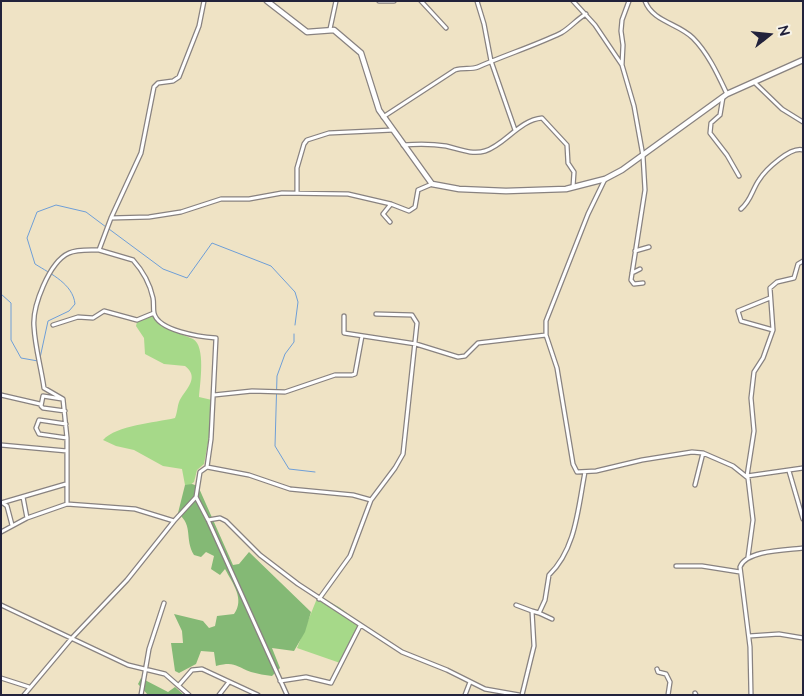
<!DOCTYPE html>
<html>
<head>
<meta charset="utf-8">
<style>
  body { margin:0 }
  #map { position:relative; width:804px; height:696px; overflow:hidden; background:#efe3c5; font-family:"Architects Daughter",sans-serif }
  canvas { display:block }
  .frame { position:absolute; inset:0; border:2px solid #22223b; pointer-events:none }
  .north { position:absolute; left:744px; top:10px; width:50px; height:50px; -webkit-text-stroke:4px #f7f3e8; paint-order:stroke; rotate:74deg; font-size:14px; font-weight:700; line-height:20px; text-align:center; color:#22223b }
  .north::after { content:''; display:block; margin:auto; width:18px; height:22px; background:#22223b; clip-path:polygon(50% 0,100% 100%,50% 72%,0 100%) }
</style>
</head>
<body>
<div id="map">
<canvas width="804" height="696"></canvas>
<div class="frame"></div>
<div class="north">N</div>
</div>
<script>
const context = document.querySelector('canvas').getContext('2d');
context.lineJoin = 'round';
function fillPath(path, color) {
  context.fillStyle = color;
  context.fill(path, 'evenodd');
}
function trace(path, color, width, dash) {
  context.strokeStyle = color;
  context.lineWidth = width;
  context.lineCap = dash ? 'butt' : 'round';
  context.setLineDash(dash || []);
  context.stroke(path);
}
const green = new Path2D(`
  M 153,315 C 158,322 165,326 172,330 C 179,334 187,336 193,339 C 206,346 200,384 199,397 L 212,400 L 209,438 L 204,464 L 197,470 L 194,482 L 189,486 L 185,485 L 182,469 L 163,466 L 134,450 L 116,446 L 103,440 C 117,425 154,423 175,418 C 178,411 177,404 181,398 C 188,387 199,377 185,366 L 164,364 L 145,354 L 144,338 L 136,326 L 137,322 Z
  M 318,596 L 339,607 L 360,623 L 343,664 L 297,648 Z`);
const forest = new Path2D(`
  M 192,484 L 198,486 L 233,565 L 239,564 L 249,552 L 311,612 L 305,632 L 294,651 L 272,648 L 280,668 L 272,676 C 265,675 258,674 251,672 C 235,666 235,661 216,666 L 214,652 L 201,651 L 196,664 L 179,673 L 175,671 L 171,643 L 183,643 L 182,631 L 174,614 L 203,621 L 209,628 L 215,626 L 217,616 L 234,614 C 245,599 233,584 225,569 L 220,575 L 211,569 L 214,556 L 206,552 L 201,557 L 194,555 C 184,538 194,527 178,513 L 185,485 Z
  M 141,678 L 168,692 L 175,687 L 184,695 L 148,695 L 138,684 Z`);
const stream = new Path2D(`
  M 109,229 L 163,269 L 187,278 L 212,243 L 271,266 L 295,292 L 298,302 L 295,325
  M 1,294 L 11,303 L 11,340 L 21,358 L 38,361
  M 294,334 L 294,342 L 285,354 L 277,376 L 275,446 L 289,469 L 315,472
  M 40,358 L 48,321 L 69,311 L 75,304 C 73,284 51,274 35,264 L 27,238 L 37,212 L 56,205 L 86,212 L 106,227`);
const street = new Path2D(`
  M 379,1 L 394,1
  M 421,1 L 446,28
  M 477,1 L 484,24 L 491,61 L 515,130
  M 573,1 L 595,25 L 622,65
  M 629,1 L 622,20 L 621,31 L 623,45 L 622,65 L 634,106 L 643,156 L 645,190 L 631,280 L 634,284 L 643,283
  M 645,1 C 653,22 678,23 693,38 C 708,53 718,75 727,94
  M 330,29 L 336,1
  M 754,82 L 782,109 L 803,122
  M 723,97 L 720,115 L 711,123 L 710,133 L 727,155 L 739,176
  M 383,117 L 455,70 C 463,67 471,70 478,67 C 505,55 534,46 561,33 C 570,28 577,19 586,14
  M 403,145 C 417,144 433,144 446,146 C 459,149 472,155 485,151 C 505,145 519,120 542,118 L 567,145 L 568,163 L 574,172 L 573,187
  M 605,179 L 588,214 L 546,321 L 546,335 L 557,368 L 573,464 L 577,472 L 596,471 L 642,460 L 692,452 L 703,453 L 733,466 L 748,478 L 753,520 L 748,557
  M 297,193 L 297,168 L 304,144 L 307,140 L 329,133 L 393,130
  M 741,209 C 751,201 752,190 759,180 C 766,169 791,146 803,150
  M 111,218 L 149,217 L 181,212 L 221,199 L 249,199 L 282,193 L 348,194 L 391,204 L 409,211 L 415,207 L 418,190 L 432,184
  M 390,222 L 383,214 L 391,204
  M 99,250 L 133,260 C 142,270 150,284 153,298 C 154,303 153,308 154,313 C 158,331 201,337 216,338 L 211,439 L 207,467
  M 635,251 L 649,247
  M 632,273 L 640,269
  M 770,298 L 738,311 L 741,321 L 773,330 L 770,288 L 777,282 L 794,278 L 798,264 L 803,261
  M 344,316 L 344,333 L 416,344 L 458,357 L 465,356 L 478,343 L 546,335
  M 53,325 L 78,317 L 93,318 L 104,311 L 137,320 L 154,313
  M 773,330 L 763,358 L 754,372 L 751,398 L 754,431 L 747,476 L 803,468
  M 1,395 L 40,404
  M 214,395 L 252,391 L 285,392 L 335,375 L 352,375 L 355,374 L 362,336
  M 62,399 L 43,396 L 41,406 L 43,408 L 65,411
  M 66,424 L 39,420 L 36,428 L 39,434 L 67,438
  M 1,445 L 67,451
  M 789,471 L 803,519
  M 695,485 L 703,453
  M 23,497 L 27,518 L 67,504
  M 196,497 L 200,472 L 207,467 L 249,475 L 290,489 L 353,495 L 371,500
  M 1,503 L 66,484
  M 3,503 L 7,506 L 12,525
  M 208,520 L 220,518 L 226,521 L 260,555 L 298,584 L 402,652 L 447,670 L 485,689 L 519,695
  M 174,521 L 196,497 L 208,520 L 287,695
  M 1,532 L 27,518
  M 676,566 L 702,566 L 740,572
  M 319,599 L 350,556 L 371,500 L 395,468 L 403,454 L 417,323 L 412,315 L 376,314
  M 1,605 L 128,665 L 165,674 L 189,695
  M 516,605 L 532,611
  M 539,613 L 552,619
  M 749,636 L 779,634 L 803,638
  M 657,669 L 658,672 L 666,674 L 670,682 L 668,695
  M 1,678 L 29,687
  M 280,681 L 306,677 L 331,683 L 360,626
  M 179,685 L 192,670 L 202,669 L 258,695
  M 695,693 L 696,695
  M 24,695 L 71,639 L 127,580 L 174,521 L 135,509 L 67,504 L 67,438 L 63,399 L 44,388 C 41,367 35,347 34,327 C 32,307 49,262 69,253 C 77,249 90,250 99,250 L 111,218 L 141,153 L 154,87 L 158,83 L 173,81 L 179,77 L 199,26 L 204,1
  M 141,695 L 149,649 L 164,603
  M 219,695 L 229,682
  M 465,695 L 470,682
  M 522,695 L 534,646 L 532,611 L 539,613 L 545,600 L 549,575 C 576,549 578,508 585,472
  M 751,695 L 750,647 L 740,567 C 746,550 787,550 803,548`);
const secondary = new Path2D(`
  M 267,1 L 307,32 L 334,30 L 361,53 L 379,110 L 432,184 L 459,189 L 506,191 L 566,189 L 605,179 L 622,170 L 727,94 L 803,60`);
fillPath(green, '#a6d989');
fillPath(forest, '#84b975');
trace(stream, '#6e9ed7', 1);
trace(street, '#888280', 5.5);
trace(secondary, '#888280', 7);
trace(street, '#fff', 3);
trace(secondary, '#fff', 4.5);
</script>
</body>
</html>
